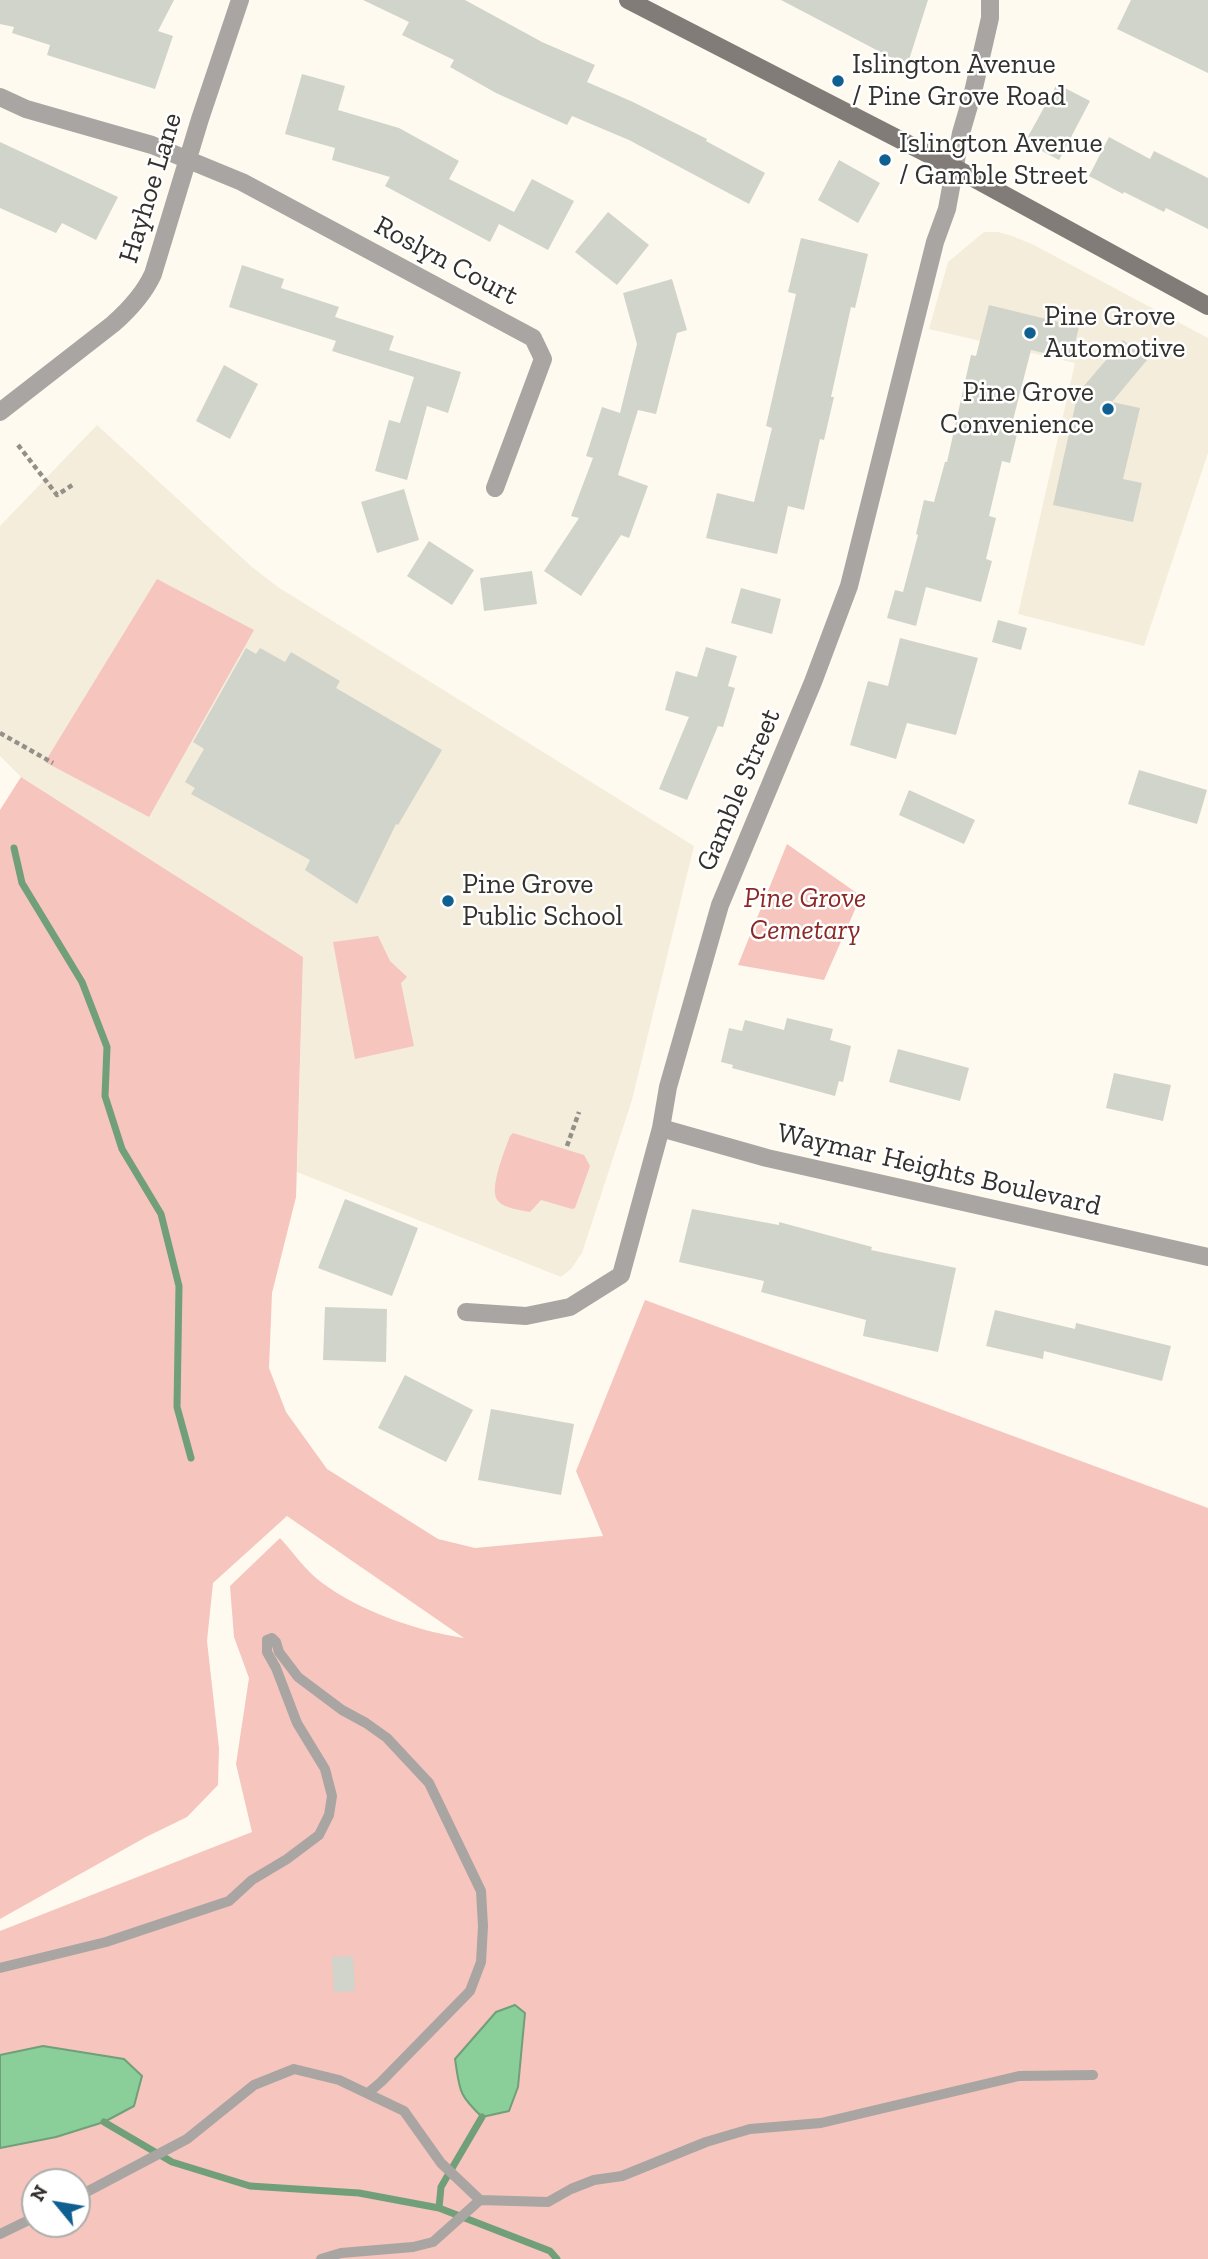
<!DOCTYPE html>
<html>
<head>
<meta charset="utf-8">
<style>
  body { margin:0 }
  #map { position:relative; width:1208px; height:2259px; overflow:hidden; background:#fefaef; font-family:"Zilla Slab",serif }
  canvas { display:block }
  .north { position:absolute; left:21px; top:2168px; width:70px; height:70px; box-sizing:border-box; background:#fff; border:2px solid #adadab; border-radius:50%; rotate:300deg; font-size:19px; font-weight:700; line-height:28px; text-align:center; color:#33312d }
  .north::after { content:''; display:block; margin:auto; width:24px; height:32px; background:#0f5f91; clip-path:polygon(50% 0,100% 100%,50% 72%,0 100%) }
</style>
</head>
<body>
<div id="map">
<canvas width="1208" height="2259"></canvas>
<div class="north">N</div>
</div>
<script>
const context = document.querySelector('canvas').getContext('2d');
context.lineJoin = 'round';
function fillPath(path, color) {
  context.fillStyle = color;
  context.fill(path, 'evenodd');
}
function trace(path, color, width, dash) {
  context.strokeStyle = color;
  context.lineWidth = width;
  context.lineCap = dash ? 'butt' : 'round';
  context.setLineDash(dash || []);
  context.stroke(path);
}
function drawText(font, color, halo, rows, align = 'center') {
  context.font = font + ' "Zilla Slab",serif';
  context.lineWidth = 5;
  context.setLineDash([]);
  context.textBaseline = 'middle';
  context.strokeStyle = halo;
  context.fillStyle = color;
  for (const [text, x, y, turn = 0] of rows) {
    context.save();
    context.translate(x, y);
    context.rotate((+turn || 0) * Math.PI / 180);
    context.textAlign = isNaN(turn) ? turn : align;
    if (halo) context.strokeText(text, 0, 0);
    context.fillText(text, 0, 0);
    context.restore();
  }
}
const built = new Path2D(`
  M 984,232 L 998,232 L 1012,236 L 1032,244 L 1208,338 L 1208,453 L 1144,646 L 1018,614 L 1075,363 L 929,329 L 948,262 Z
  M 97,425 L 252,567 L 278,587 L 694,846 L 632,1100 L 582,1253 L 571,1269 L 561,1277 L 297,1172 L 303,957 L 21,777 L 0,756 L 0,526 Z`);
const green = new Path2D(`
  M 157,579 L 254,630 L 149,817 L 45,762 Z
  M 21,777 L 303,957 L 296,1197 L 272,1293 L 269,1368 L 286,1412 L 327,1469 L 438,1539 L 475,1548 L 603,1536 L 576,1471 L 645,1300 L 1208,1508 L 1208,2259 L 0,2259 L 0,1931 L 252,1832 L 236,1764 L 249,1678 L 234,1637 L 230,1586 L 280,1538 C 293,1552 306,1571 321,1582 C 359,1611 417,1631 464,1638 L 287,1516 L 213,1583 L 207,1641 L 219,1748 L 218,1785 L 187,1817 L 146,1837 L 0,1919 L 0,810 ZM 35,2182 L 77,2182 L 77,2224 L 35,2224 Z
  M 787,844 L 861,896 L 824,980 L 738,965 Z
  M 378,936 L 390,961 L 407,977 L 401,983 L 414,1046 L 355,1059 L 333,942 Z
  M 513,1133 L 584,1155 L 590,1166 L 575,1208 L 572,1209 L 541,1200 L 530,1212 C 520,1210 504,1208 498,1201 C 488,1190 505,1150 510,1136 Z`);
const water = new Path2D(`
  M 515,2005 L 525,2013 L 518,2087 L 509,2111 L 482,2117 C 458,2094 460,2091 455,2059 L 496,2012 Z
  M 43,2046 L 124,2059 L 142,2076 L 134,2106 L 104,2122 L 56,2137 L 0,2148 L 0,2055 Z`);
const stream = new Path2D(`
  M 14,848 L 22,883 L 82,982 L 107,1047 L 105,1096 L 122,1149 L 161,1214 L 179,1286 L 177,1407 L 191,1458
  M 104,2122 L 172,2162 L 250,2186 L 359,2193 L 439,2208 L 550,2251 L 557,2259
  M 439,2208 L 441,2187 L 482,2117`);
const building = new Path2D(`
  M 0,0 L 174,0 L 158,31 L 173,36 L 155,89 L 47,55 L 50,45 L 12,33 L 14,27 L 0,24 Z
  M 363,0 L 465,0 L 542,42 L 595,65 L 587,82 L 633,102 L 707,139 L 706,141 L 765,173 L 749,204 L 629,140 L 572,116 L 567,125 L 496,93 L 450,67 L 454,60 L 402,35 L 409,22 Z
  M 781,0 L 928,0 L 907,66 Z
  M 1131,0 L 1208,0 L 1208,73 L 1117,29 Z
  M 302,74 L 345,86 L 338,110 L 399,128 L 459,161 L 449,179 L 514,212 L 532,179 L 574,201 L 548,250 L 499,224 L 490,242 L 385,186 L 390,177 L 332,160 L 335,148 L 285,134 Z
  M 1057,84 L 1090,101 L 1059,160 L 1025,142 Z
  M 1109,137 L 1150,159 L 1154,151 L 1208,178 L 1208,229 L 1166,208 L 1164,212 L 1124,192 L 1123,194 L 1089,176 Z
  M 0,142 L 118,197 L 96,240 L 62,223 L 56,233 L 0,208 Z
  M 839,160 L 880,183 L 858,223 L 818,200 Z
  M 608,212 L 649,245 L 617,285 L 575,252 Z
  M 801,238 L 868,254 L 855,308 L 851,307 L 831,397 L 834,397 L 824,440 L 820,439 L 804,510 L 788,506 L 777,554 L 706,538 L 717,493 L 754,502 L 772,428 L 766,426 L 796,294 L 788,292 Z
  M 242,265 L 284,279 L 281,288 L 339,307 L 335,317 L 394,336 L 389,350 L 461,372 L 448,413 L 427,406 L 407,480 L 375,471 L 389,420 L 400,423 L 414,377 L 332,351 L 336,341 L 229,307 Z
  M 672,279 L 687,330 L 677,333 L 656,414 L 638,410 L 618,475 L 648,486 L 629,538 L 621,535 L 581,596 L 544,571 L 579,518 L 571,516 L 593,458 L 586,456 L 602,407 L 620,413 L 637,344 L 623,293 Z
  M 989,305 L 1079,327 L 1071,359 L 1031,350 L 1013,420 L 1020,422 L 1010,463 L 1002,461 L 989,516 L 996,518 L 986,559 L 992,561 L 981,602 L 926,587 L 916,626 L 887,618 L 895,590 L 903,592 L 918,535 L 916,534 L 924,500 L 934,502 L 945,462 L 947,462 L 971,355 L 976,356 Z
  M 1123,340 L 1147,360 L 1112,402 L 1140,408 L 1123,479 L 1142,483 L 1133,522 L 1053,505 L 1078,393 Z
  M 224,365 L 258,384 L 230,439 L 196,421 Z
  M 404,489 L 419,540 L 377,553 L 361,502 Z
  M 429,541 L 474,570 L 452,605 L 407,576 Z
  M 532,571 L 537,604 L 484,611 L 480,578 Z
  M 741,588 L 781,599 L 772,634 L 731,623 Z
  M 998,620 L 1027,628 L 1021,650 L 992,642 Z
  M 900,638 L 978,658 L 956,735 L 907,723 L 896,759 L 850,745 L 868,681 L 888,686 Z
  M 706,647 L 737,656 L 728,686 L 735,688 L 723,727 L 718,726 L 687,800 L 659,789 L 689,717 L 665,710 L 676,671 L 697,677 Z
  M 246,648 L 256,654 L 260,648 L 285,662 L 291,652 L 340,681 L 336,688 L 442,750 L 398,825 L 396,824 L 357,904 L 305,870 L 310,860 L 191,794 L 195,788 L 185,782 L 204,749 L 193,742 Z
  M 1139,770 L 1207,790 L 1197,824 L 1128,804 Z
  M 909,790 L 975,820 L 964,844 L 899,815 Z
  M 787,1018 L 833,1029 L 830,1040 L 851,1046 L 843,1082 L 839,1081 L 835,1096 L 732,1068 L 733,1065 L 721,1062 L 729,1028 L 742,1031 L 745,1020 L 784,1030 Z
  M 898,1049 L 969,1068 L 960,1101 L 889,1082 Z
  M 1114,1073 L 1171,1085 L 1163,1121 L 1106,1108 Z
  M 345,1199 L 418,1228 L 392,1296 L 318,1268 Z
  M 692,1209 L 779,1225 L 779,1222 L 872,1247 L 871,1250 L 956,1268 L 938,1352 L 863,1336 L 866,1320 L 761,1292 L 764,1281 L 679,1262 Z
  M 325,1307 L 387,1309 L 386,1362 L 323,1360 Z
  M 995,1310 L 1075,1329 L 1076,1323 L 1171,1346 L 1162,1381 L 1044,1351 L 1043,1359 L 986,1346 Z
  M 405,1375 L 473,1410 L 446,1462 L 378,1428 Z
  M 491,1409 L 574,1424 L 561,1495 L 478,1480 Z
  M 353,1956 L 355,1991 L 334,1992 L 332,1957 Z`);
const path = new Path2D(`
  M 18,445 L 57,495 L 74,484
  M 0,733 L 53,763
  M 567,1146 L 579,1112`);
const lane = new Path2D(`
  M 0,1968 L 106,1942 L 229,1901 L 252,1880 L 287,1859 L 319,1835 L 329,1815 L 332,1796 L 325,1769 L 297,1723 L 276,1668 L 267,1652 L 267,1640 L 272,1638 L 276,1642 L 279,1652 L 298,1677 L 342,1710 L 366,1723 L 387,1738 L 429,1783 L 481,1891 L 483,1926 L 481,1962 L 470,1991 L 381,2082 L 368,2093
  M 77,2197 L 187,2139 L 254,2085 L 294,2069 L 339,2080 L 404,2111 L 441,2163 L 480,2200 L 548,2202 L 571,2189 L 594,2180 L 622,2176 L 706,2142 L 750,2129 L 821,2123 L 1019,2076 L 1093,2075
  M 0,2234 L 35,2217
  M 321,2259 L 341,2253 L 413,2247 L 433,2242 L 480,2200`);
const street = new Path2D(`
  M 0,97 L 26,109 L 152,145 L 242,182 L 533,338 L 543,359 L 495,488
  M 0,412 L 113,324 C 130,309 144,294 153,274 L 200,119 L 240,0
  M 661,1128 L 767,1158 L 1208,1257
  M 466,1312 L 526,1316 L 570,1307 L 621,1275 L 661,1128 L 668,1087 L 720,905 L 813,682 L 849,586 L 935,242 L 947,209 L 961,133 L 973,92 L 990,18 L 990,0`);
const secondary = new Path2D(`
  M 628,0 L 955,168 L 1208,306`);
const markers = [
  [838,81,7,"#0f5f91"],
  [885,160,7,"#0f5f91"],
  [1030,333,7,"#0f5f91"],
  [1108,409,7,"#0f5f91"],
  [448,901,7,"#0f5f91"]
];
const poiNames = [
  ["Islington Avenue",852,65],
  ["/ Pine Grove Road",852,97],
  ["Islington Avenue",899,144],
  ["/ Gamble Street",899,176],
  ["Pine Grove",1044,317],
  ["Automotive",1044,349],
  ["Pine Grove",1094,393,"right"],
  ["Convenience",1094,425,"right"],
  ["Pine Grove",462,885],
  ["Public School",462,917]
];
const streetNames = [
  ["Hayhoe Lane",151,188,-73],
  ["Roslyn Court",446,261,28],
  ["Gamble Street",739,790,-67],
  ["Waymar Heights Boulevard",939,1170,13]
];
const parkNames = [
  ["Pine Grove",805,899],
  ["Cemetary",805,931]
];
fillPath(built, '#f4eddb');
fillPath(green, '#f5c5be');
fillPath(water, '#8ace9a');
trace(water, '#709f79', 2);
trace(stream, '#709f79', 7);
fillPath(building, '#d1d4ca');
trace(path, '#939089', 4.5, [5, 3.5]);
trace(lane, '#a9a5a2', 10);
trace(street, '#a9a5a2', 18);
trace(secondary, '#827c78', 18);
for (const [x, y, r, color] of markers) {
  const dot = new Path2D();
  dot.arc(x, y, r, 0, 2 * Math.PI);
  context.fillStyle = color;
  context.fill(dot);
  trace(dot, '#fff', 2.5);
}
drawText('28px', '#33312d', '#fff', poiNames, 'left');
drawText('28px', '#33312d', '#fff', streetNames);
drawText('italic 28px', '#8a2925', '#fff', parkNames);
</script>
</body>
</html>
